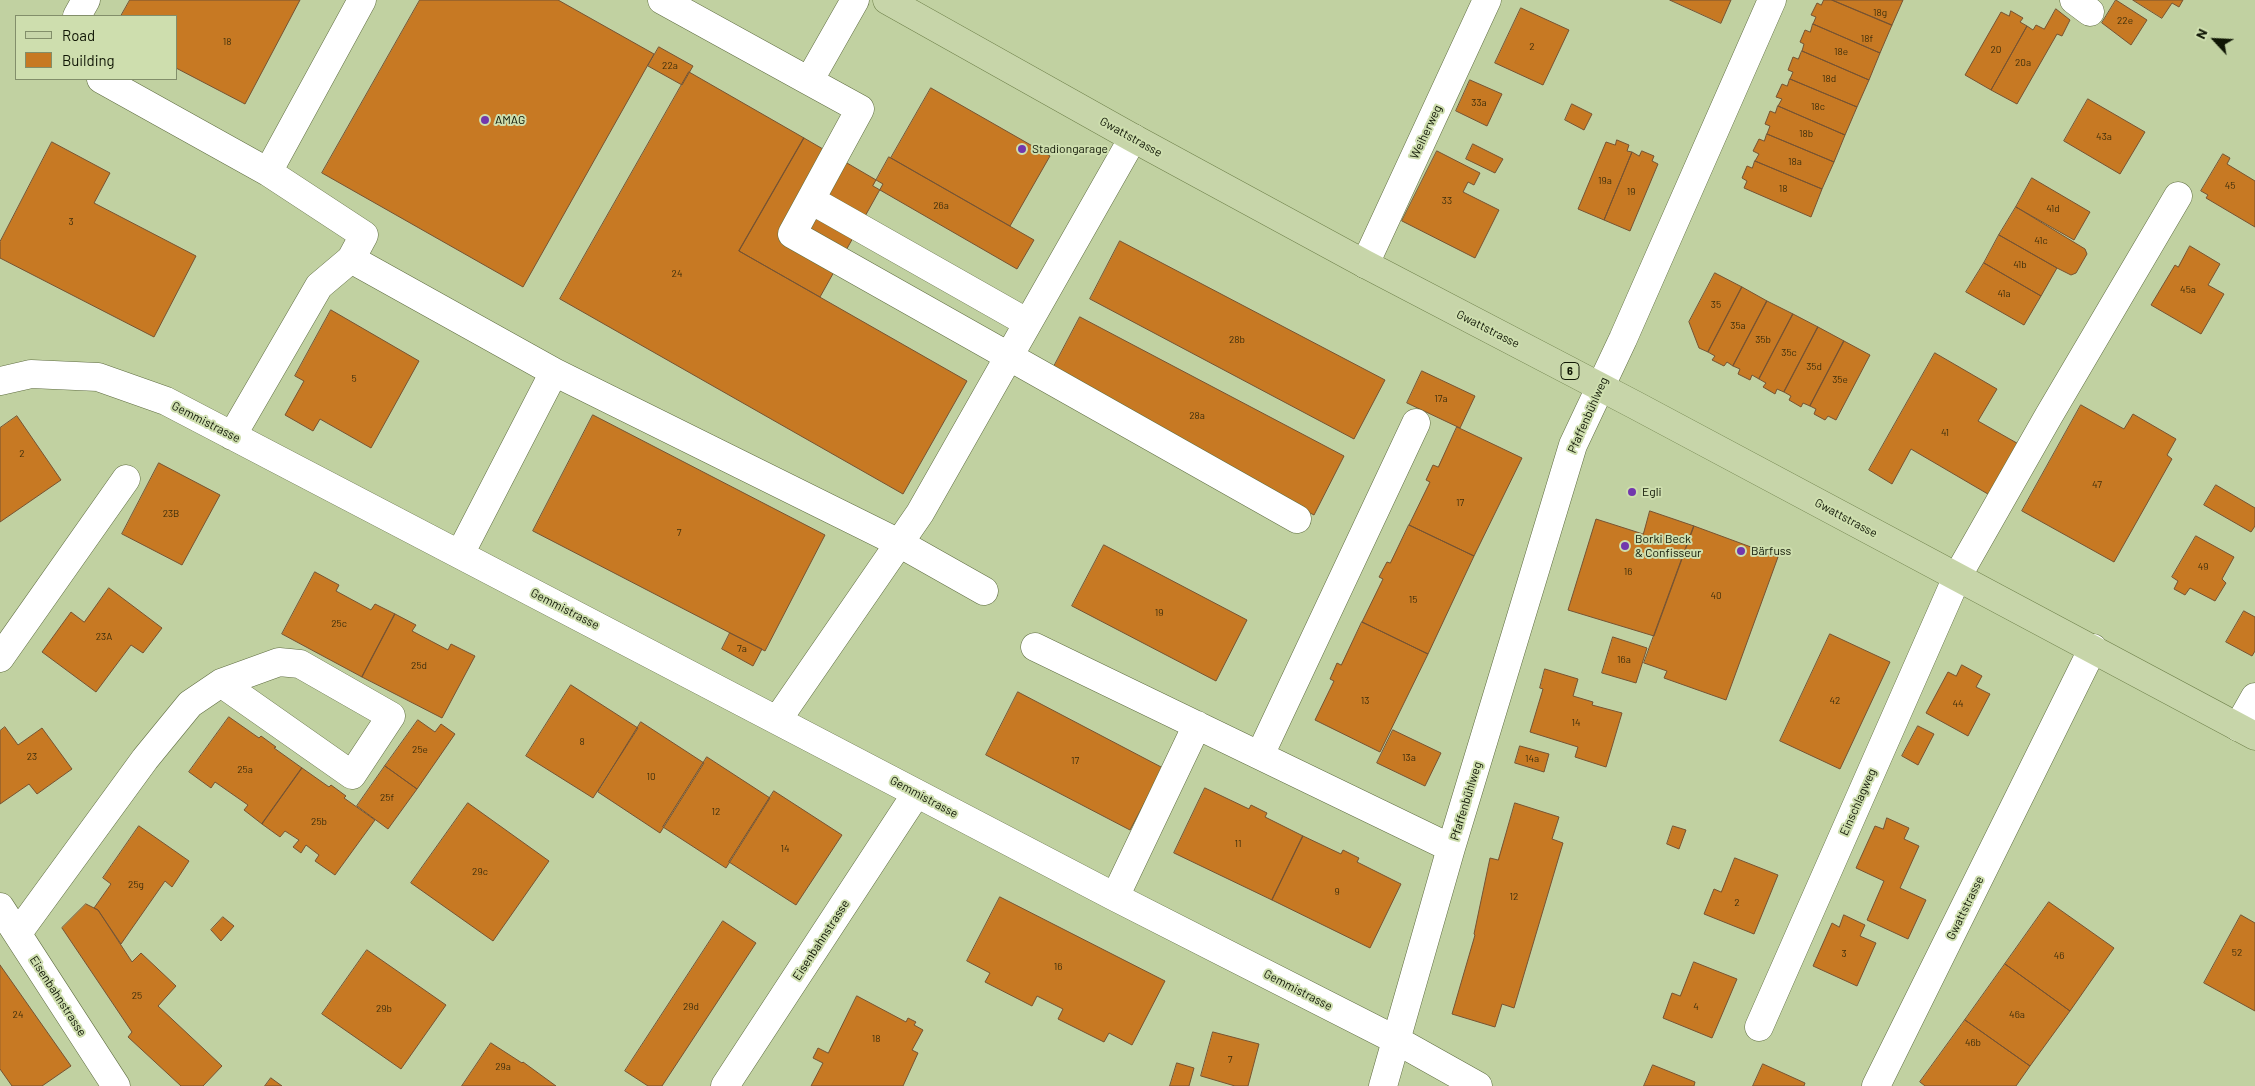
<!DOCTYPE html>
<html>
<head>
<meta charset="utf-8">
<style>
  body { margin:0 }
  #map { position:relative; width:2255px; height:1086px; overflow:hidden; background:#c1d1a1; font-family:Barlow,sans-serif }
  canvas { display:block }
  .legend { position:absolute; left:15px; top:15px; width:162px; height:65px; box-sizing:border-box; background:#cedeae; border:1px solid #828e6a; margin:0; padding:6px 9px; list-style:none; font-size:15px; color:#101605 }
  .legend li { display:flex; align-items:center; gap:10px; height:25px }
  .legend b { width:25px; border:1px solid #828e6a }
  .north { position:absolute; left:2190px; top:15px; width:50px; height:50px; -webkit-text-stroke:4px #cedeae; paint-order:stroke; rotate:295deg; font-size:14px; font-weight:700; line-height:20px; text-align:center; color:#101605 }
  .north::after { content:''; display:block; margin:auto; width:18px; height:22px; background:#101605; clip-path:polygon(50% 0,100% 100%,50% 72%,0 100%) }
</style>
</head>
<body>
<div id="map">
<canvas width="2255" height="1086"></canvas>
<ul class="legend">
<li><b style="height:6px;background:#c7d5a9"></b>Road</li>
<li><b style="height:14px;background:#c77923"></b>Building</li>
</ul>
<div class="north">N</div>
</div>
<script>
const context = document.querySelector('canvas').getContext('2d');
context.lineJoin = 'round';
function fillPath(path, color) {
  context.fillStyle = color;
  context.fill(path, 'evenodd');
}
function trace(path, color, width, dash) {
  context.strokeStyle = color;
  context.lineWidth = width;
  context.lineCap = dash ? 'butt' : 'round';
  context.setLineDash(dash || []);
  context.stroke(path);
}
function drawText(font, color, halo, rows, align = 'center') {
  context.font = font + ' Barlow,sans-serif';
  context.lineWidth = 4;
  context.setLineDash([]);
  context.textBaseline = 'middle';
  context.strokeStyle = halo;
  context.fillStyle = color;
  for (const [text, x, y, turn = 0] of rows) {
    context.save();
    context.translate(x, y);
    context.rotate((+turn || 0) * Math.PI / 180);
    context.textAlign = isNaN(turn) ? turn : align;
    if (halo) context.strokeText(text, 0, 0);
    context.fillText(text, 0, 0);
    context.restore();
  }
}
const building = new Path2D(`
  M 130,0 L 300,0 L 245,104 L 176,68 L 176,16 L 121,16 Z
  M 420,0 L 558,0 L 654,54 L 523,287 L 322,173 Z
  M 1670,0 L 1731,0 L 1721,23 Z
  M 1824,0 L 1832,0 L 1892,25 L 1880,53 L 1813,24 L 1816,17 L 1811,15 L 1817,3 L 1821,5 Z
  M 1832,0 L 1903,0 L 1892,25 Z
  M 2116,0 L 2147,20 L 2131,45 L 2102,23 Z
  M 2133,0 L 2183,0 L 2179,7 L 2172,3 L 2162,18 Z
  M 1521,8 L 1569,30 L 1543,85 L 1495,63 Z
  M 2056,9 L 2070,20 L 2062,36 L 2057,34 L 2017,104 L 1991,90 L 2027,26 L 2033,30 L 2036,25 L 2044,29 Z
  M 2011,11 L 2023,18 L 2020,22 L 2027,26 L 1991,90 L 1965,75 L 2001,12 L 2009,16 Z
  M 1813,24 L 1880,53 L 1869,80 L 1802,51 L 1804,44 L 1800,42 L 1805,30 L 1810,32 Z
  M 659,47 L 693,66 L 682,85 L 648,66 Z
  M 1802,51 L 1869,80 L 1857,107 L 1790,79 L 1793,72 L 1788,70 L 1793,57 L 1798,59 Z
  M 689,72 L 804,138 L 739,251 L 967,381 L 903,494 L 560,299 Z
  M 1790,79 L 1857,107 L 1845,135 L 1778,106 L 1782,99 L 1776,97 L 1782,84 L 1787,86 Z
  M 1470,80 L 1502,94 L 1487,126 L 1456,111 Z
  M 931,88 L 1050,156 L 1010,226 L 891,158 Z
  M 2088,99 L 2145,132 L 2120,174 L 2064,141 Z
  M 1572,104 L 1592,114 L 1584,130 L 1565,120 Z
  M 1778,106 L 1845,135 L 1834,162 L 1767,134 L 1770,126 L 1765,124 L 1770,111 L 1775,113 Z
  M 1767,134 L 1834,162 L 1822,189 L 1755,161 L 1759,154 L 1753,151 L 1759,139 L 1764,141 Z
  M 804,138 L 883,184 L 820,297 L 739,251 Z
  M 1617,140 L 1629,145 L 1627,151 L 1632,152 L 1604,220 L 1578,209 L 1606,142 L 1615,145 Z
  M 52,142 L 110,173 L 94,203 L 196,256 L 154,337 L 0,258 L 0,242 Z
  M 1473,144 L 1503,159 L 1495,173 L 1466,159 Z
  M 1437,151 L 1480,173 L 1474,185 L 1468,182 L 1463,192 L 1499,210 L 1475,258 L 1402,221 Z
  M 1642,151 L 1654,156 L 1652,161 L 1658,164 L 1630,231 L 1604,220 L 1632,152 L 1639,156 Z
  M 2223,154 L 2230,158 L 2227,164 L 2255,181 L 2255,227 L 2206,198 L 2208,195 L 2201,191 Z
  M 889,157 L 1034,240 L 1017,269 L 873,186 Z
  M 1755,161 L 1822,189 L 1811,217 L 1744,188 L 1747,181 L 1742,178 L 1747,166 L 1752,168 Z
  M 2032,178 L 2090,212 L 2074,240 L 2016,207 Z
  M 2016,207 L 2085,249 L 2087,254 L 2076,273 L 2071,275 L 2057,268 L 1999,235 Z
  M 1999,235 L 2057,268 L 2041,296 L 1984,263 Z
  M 1120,241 L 1385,380 L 1354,439 L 1090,299 Z
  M 2190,246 L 2220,264 L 2208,285 L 2224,294 L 2201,334 L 2151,305 L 2175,265 L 2178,267 Z
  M 1984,263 L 2041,296 L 2024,325 L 1966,292 Z
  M 1715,273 L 1742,287 L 1708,352 L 1699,348 L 1689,322 Z
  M 1742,287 L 1767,301 L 1733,366 L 1727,362 L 1724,366 L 1712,360 L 1715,356 L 1708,352 Z
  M 1767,301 L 1793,314 L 1759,379 L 1752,375 L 1750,380 L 1738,374 L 1740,369 L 1733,366 Z
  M 331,310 L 419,361 L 371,448 L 320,419 L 313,431 L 285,415 L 304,381 L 295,376 Z
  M 1793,314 L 1818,327 L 1784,392 L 1777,389 L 1775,394 L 1763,387 L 1766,383 L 1759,379 Z
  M 1080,317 L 1344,456 L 1314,515 L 1049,376 Z
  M 1818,327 L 1844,341 L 1810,406 L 1803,403 L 1801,407 L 1789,400 L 1791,396 L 1784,392 Z
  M 1844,341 L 1870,355 L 1836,420 L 1828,416 L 1825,420 L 1814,414 L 1816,409 L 1810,406 Z
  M 1935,353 L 1997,389 L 1978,421 L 2022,446 L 1993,497 L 1911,449 L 1892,484 L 1869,470 Z
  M 1422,371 L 1475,396 L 1460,428 L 1407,403 Z
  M 2081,405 L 2124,429 L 2133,414 L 2176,439 L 2167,455 L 2172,459 L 2114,562 L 2022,511 Z
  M 593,415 L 825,535 L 765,651 L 533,531 Z
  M 17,416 L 61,480 L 0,522 L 0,428 Z
  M 1457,427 L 1522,458 L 1474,556 L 1409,525 L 1430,482 L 1426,480 L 1433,465 L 1438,467 Z
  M 159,463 L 220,495 L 182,565 L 122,534 Z
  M 2216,485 L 2255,508 L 2255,526 L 2251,532 L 2204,505 Z
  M 1650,511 L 1694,526 L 1654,636 L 1568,610 L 1596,519 L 1643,534 Z
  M 1409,525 L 1474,556 L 1428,654 L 1362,622 L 1383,579 L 1379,577 L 1387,562 L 1390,563 Z
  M 1694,526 L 1778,557 L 1726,700 L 1664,678 L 1667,671 L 1644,663 Z
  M 2196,536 L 2234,557 L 2222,579 L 2226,583 L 2215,601 L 2190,588 L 2185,595 L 2174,589 L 2178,581 L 2172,577 Z
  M 1104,545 L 1247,620 L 1216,681 L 1072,606 Z
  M 315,572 L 339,585 L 336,591 L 371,610 L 375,604 L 395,614 L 362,677 L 282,634 Z
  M 109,588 L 162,628 L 143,653 L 131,645 L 96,692 L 42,652 L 71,612 L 84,622 Z
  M 2244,611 L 2255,617 L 2255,651 L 2252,656 L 2226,642 Z
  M 395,614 L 416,625 L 412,631 L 448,650 L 451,644 L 475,656 L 442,718 L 362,677 Z
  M 1362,622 L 1428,654 L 1380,752 L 1315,720 L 1334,681 L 1330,679 L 1337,663 L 1341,665 Z
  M 730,633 L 762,649 L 753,666 L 722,649 Z
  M 1830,634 L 1890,662 L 1840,769 L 1780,741 Z
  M 1613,637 L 1647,648 L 1636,683 L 1602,673 Z
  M 1962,665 L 1982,676 L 1976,687 L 1990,694 L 1968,736 L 1926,713 L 1948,672 L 1956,676 Z
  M 1545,669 L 1578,679 L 1573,696 L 1593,702 L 1592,705 L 1622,713 L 1606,767 L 1575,757 L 1578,747 L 1530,732 L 1543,689 L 1540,688 Z
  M 571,685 L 638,728 L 593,798 L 526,756 Z
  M 1018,692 L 1163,768 L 1130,830 L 986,755 Z
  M 229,717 L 259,738 L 261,736 L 276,747 L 274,748 L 302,768 L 262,824 L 244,810 L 248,805 L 215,782 L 211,788 L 189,772 Z
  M 418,720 L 435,732 L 441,724 L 455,734 L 417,789 L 385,766 Z
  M 641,722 L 704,763 L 660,833 L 598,792 Z
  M 1918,726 L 1934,734 L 1918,765 L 1902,756 Z
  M 5,727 L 18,745 L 42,728 L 72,769 L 37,794 L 29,784 L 0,804 L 0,731 Z
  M 1393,730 L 1441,753 L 1425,786 L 1377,763 Z
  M 1520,746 L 1549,754 L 1544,772 L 1515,763 Z
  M 707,757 L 770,798 L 726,868 L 663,827 Z
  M 385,766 L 417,789 L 388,829 L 357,806 Z
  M 302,768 L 329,787 L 331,785 L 346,796 L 344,798 L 375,820 L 335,875 L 315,861 L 319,855 L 306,845 L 301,853 L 293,847 L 299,840 L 285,831 L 280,837 L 262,824 Z
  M 1205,788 L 1249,809 L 1251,805 L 1267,813 L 1265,817 L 1303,836 L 1272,900 L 1174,853 Z
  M 774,791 L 842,835 L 796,905 L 729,862 Z
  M 468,803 L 549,861 L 493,941 L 411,883 Z
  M 1515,803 L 1559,817 L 1552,839 L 1563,843 L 1514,1008 L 1502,1004 L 1495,1027 L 1452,1014 L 1475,935 L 1474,934 L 1490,858 L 1498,860 Z
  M 1887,818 L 1909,828 L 1904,839 L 1919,846 L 1900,888 L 1926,900 L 1908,939 L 1867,920 L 1884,881 L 1856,868 L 1875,826 L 1883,829 Z
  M 139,826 L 189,861 L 172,887 L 165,881 L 121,944 L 98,910 L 94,908 L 111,884 L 103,878 Z
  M 1673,826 L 1686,830 L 1679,849 L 1667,844 Z
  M 1303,836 L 1341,854 L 1343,850 L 1359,858 L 1357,862 L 1401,884 L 1370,948 L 1272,900 Z
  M 1735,858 L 1778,875 L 1754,934 L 1704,914 L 1714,889 L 1721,892 Z
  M 1000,897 L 1165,981 L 1132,1045 L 1109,1033 L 1104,1042 L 1058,1019 L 1063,1009 L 1037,996 L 1032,1006 L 985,982 L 990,973 L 967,961 Z
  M 2049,902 L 2114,948 L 2070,1011 L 2005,964 Z
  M 86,904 L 98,910 L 132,962 L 141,953 L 176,986 L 158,1006 L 222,1066 L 203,1086 L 181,1086 L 128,1037 L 132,1032 L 62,928 Z
  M 1844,915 L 1865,925 L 1860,936 L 1876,943 L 1857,986 L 1813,966 L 1832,923 L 1839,927 Z
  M 2241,915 L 2255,923 L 2255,1011 L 2204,983 Z
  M 223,917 L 234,926 L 221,941 L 211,930 Z
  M 723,921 L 756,943 L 662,1086 L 648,1086 L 625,1071 Z
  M 367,950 L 446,1005 L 401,1069 L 322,1014 Z
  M 1694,962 L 1737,979 L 1712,1038 L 1663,1018 L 1672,993 L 1680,996 Z
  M 2005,964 L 2070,1011 L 2030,1066 L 1965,1020 Z
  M 0,965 L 71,1066 L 42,1086 L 12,1086 L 0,1069 Z
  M 857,996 L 906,1022 L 908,1018 L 916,1022 L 914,1025 L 923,1030 L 912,1050 L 918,1053 L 903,1086 L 811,1086 L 823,1063 L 813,1058 L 818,1048 L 828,1053 Z
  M 1965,1020 L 2030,1066 L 2016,1086 L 1925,1086 L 1920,1082 Z
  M 1213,1032 L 1259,1044 L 1248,1086 L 1235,1086 L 1201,1076 Z
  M 491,1043 L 522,1063 L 523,1062 L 556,1086 L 462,1086 Z
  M 1177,1063 L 1194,1068 L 1189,1086 L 1170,1086 Z
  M 1763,1064 L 1805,1083 L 1804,1086 L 1753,1086 Z
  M 1653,1065 L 1695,1082 L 1694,1086 L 1644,1086 Z
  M 271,1078 L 282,1086 L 265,1086 Z`);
const minor = new Path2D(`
  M 662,0 L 809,81
  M 855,0 L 809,81 L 860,109 L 792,234 L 1297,519
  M 2074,0 L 2090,12
  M 77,16 L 86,0
  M 101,79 L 268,172 L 364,235 L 351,259 L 319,286 L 232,436
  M 268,172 L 362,0
  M 811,200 L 1028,323
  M 351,259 L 554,372 L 899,543 L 984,591
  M 1365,264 L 1487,0
  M 0,381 L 31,374 L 98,377 L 166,401 L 1115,897 L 1396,1040 L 1478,1086
  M 460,554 L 554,372
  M 1035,647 L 1451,848
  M 0,658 L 126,479
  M 778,719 L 920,513 L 1133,138
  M 2238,727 L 2255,697
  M 1260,755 L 1416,423
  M 1115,897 L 1197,725
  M 0,907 L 116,1086
  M 18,933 L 145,759 L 190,704 L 221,683 L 279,662 L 300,664 L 391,716 L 352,775 L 221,683
  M 1759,1027 L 1957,577 L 2048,417 L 2178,196
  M 725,1086 L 916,794
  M 1383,1086 L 1451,848 L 1573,445 L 1623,339 L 1772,0
  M 1876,1086 L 2093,648`);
const major = new Path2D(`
  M 887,0 L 1133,138 L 1365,264 L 1635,405 L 2255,736`);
const markers = [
  [485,120,5,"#7237ad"],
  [1022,149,5,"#7237ad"],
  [1632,492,5,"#7237ad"],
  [1625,546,5,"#7237ad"],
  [1741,551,5,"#7237ad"]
];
const numberNames = [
  ["18g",1880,13],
  ["22e",2125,21],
  ["18f",1867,39],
  ["18",227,42],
  ["2",1532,47],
  ["20",1996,50],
  ["18e",1841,52],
  ["20a",2023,63],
  ["22a",670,66],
  ["18d",1829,79],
  ["33a",1479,103],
  ["18c",1818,107],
  ["18b",1806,134],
  ["43a",2104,137],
  ["18a",1795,162],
  ["19a",1605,181],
  ["45",2230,186],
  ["18",1783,189],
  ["19",1631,192],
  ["33",1447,201],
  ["26a",941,206],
  ["41d",2053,209],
  ["3",71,222],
  ["41c",2041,241],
  ["41b",2020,265],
  ["24",677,274],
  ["45a",2188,290],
  ["41a",2004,294],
  ["35",1716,305],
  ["35a",1738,326],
  ["28b",1237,340],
  ["35b",1763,340],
  ["35c",1789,353],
  ["35d",1814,367],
  ["5",354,379],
  ["35e",1840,380],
  ["17a",1441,399],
  ["28a",1197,416],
  ["41",1945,433],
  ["2",22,454],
  ["47",2097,485],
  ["17",1460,503],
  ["23B",171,514],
  ["7",679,533],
  ["49",2203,567],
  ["16",1628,572],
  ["40",1716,596],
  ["15",1413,600],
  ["19",1159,613],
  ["25c",339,624],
  ["23A",104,637],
  ["7a",742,649],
  ["16a",1624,660],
  ["25d",419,666],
  ["13",1365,701],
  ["42",1835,701],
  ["44",1958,704],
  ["14",1576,723],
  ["8",582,742],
  ["25e",420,750],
  ["23",32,757],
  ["13a",1409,758],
  ["14a",1532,759],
  ["17",1075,761],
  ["25a",245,770],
  ["10",651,777],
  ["25f",387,798],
  ["12",716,812],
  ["25b",319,822],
  ["11",1238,844],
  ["14",785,849],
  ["29c",480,872],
  ["25g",136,885],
  ["9",1337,892],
  ["12",1514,897],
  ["2",1737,903],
  ["52",2237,953],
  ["3",1844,954],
  ["46",2059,956],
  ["16",1058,967],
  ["25",137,996],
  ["29d",691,1007],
  ["4",1696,1007],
  ["29b",384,1009],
  ["24",18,1015],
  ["46a",2017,1015],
  ["18",876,1039],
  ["46b",1973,1043],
  ["7",1230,1060],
  ["29a",503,1067]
];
const shields = [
  [1570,371,18]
];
const shieldNames = [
  ["6",1570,371]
];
const poiNames = [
  ["AMAG",495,120],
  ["Stadiongarage",1032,149],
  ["Egli",1642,492],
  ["Borki Beck",1635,539],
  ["& Confisseur",1635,553],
  ["Bärfuss",1751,551]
];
const streetNames = [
  ["Weiherweg",1426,132,-65],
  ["Gwattstrasse",1131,137,29],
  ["Gwattstrasse",1488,329,27],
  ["Pfaffenbühlweg",1588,415,-66],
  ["Gemmistrasse",206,422,27],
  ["Gwattstrasse",1846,518,28],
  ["Gemmistrasse",565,609,27],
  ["Gemmistrasse",924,797,28],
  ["Pfaffenbühlweg",1466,801,-73],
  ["Einschlagweg",1858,802,-66],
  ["Gwattstrasse",1965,908,-64],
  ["Eisenbahnstrasse",821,940,-57],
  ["Gemmistrasse",1298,990,27],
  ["Eisenbahnstrasse",58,996,57]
];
fillPath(building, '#c77923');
trace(building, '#765332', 1);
trace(minor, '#5f6d41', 29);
trace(major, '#6f804b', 29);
trace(minor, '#fff', 28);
trace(major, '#c7d5a9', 28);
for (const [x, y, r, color] of markers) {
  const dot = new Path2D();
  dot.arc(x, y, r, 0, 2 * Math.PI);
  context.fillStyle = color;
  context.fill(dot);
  trace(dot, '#cedeae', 2);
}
drawText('10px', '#3e2f0c', null, numberNames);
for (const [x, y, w] of shields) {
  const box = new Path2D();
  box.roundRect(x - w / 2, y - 8.5, w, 17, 4);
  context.fillStyle = '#cedeae';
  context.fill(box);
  trace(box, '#101605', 1);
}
drawText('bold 11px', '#101605', null, shieldNames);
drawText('12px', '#101605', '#cedeae', poiNames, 'left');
drawText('12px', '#101605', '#cedeae', streetNames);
</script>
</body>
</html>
